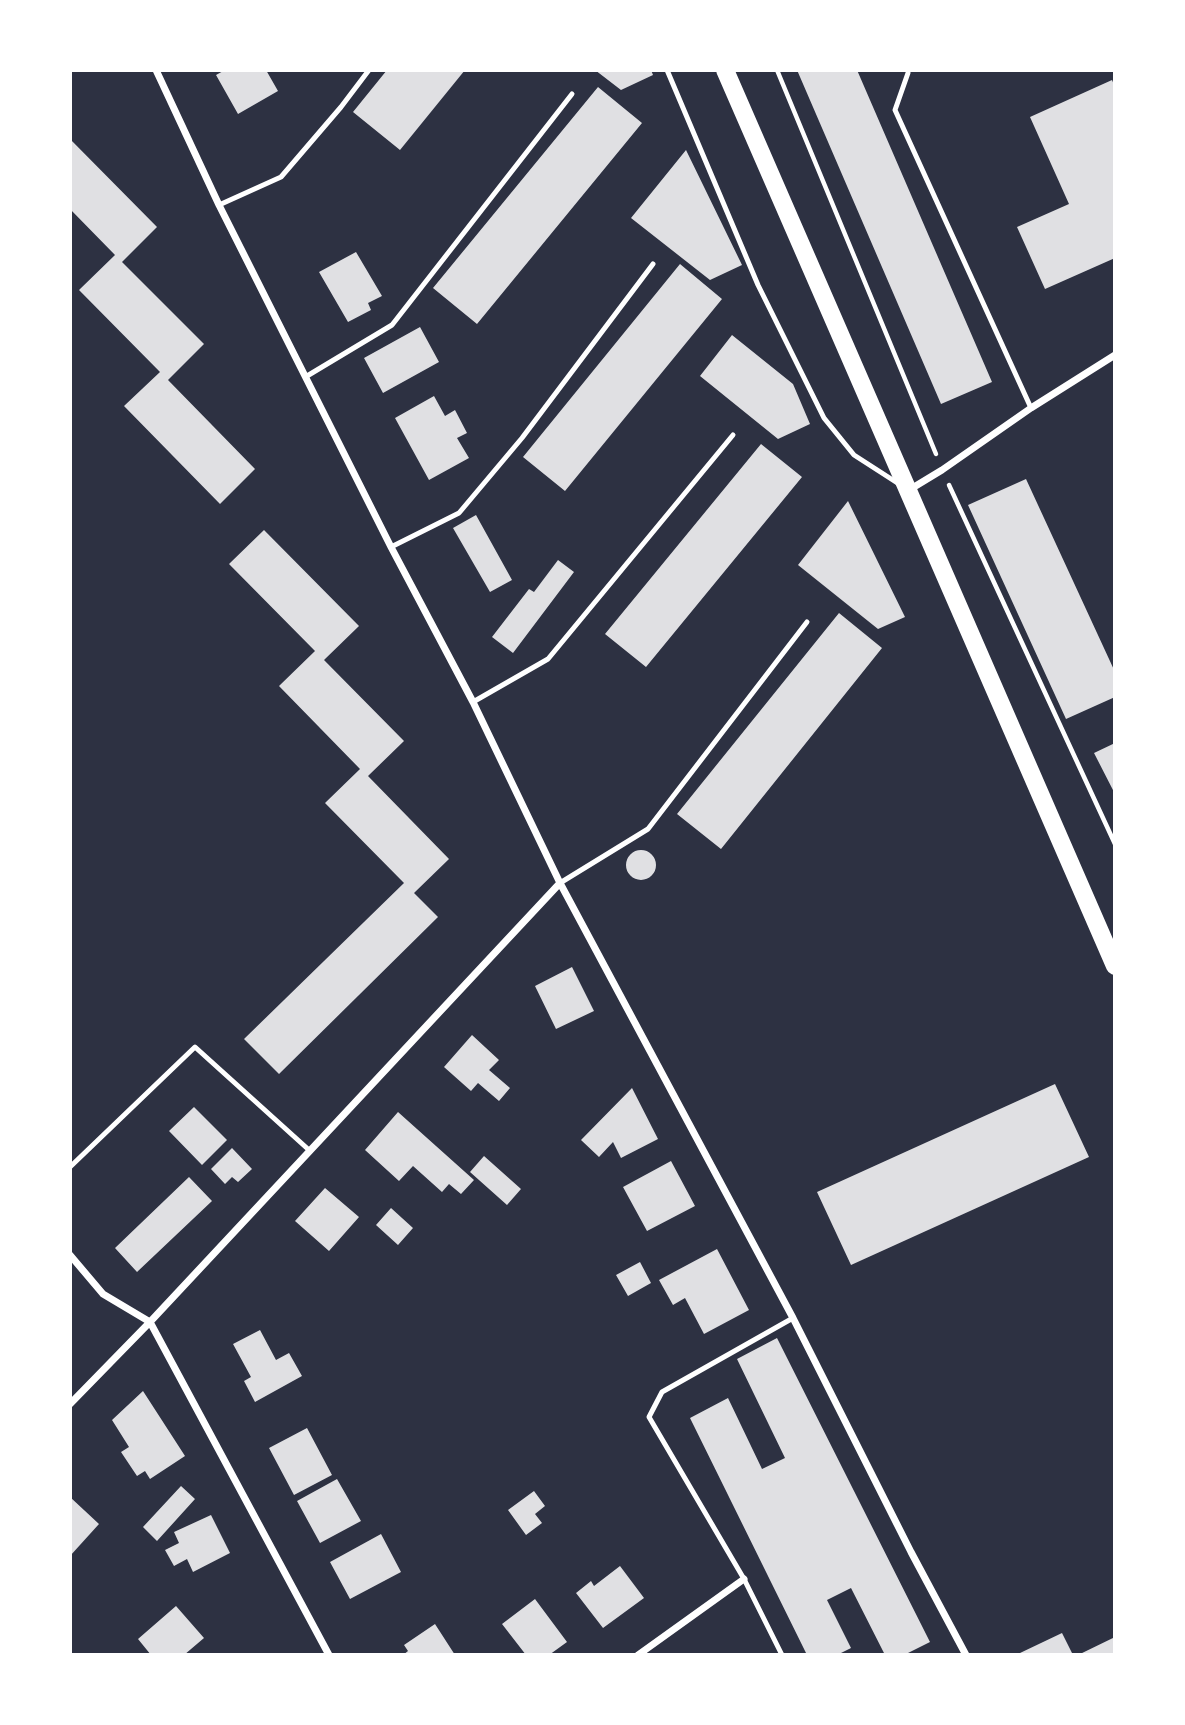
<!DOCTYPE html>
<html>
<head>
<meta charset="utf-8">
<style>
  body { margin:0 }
  #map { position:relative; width:1185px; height:1725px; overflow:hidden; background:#2d3142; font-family:"Fira Sans",sans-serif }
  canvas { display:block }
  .frame { position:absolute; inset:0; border:72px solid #fff; pointer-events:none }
</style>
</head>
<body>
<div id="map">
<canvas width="1185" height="1725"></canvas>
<div class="frame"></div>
</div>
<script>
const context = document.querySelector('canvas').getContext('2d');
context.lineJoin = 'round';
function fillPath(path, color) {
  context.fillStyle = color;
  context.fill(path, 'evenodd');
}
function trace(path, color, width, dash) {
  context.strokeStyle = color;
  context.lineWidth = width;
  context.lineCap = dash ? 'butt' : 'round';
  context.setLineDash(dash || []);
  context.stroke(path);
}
const building = new Path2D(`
  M 225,70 L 266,70 L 278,91 L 238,114 L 216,75 Z
  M 387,70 L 465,70 L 400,150 L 353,112 Z
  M 595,70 L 651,70 L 653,75 L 621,90 Z
  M 797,70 L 857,70 L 992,382 L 941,404 Z
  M 1112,80 L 1115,87 L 1115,258 L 1045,289 L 1017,227 L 1069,204 L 1030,117 Z
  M 598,87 L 642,123 L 477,324 L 433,288 Z
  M 70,139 L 157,227 L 122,262 L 204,344 L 168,380 L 255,469 L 220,504 L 124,406 L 160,372 L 79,290 L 115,255 L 70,209 Z
  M 686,150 L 742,265 L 710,280 L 631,218 Z
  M 356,252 L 382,296 L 368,303 L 371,310 L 348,322 L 319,272 Z
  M 680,264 L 722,299 L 565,491 L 523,457 Z
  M 420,327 L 439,362 L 383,393 L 364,358 Z
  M 732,335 L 793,384 L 810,424 L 778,439 L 700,376 Z
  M 434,396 L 445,416 L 455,410 L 467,433 L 457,438 L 469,458 L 429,480 L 395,418 Z
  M 761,444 L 802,477 L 646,667 L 605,634 Z
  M 1026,479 L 1115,672 L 1115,697 L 1066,719 L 968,505 Z
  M 848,501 L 905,617 L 878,629 L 798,565 Z
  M 476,515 L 512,580 L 490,592 L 453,528 Z
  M 264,530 L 359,626 L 324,660 L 404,741 L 368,776 L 449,859 L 414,893 L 438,917 L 279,1074 L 244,1039 L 404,883 L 325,803 L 360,769 L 279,686 L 315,651 L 229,564 Z
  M 558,560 L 574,572 L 513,653 L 492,637 L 529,589 L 534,592 Z
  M 839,613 L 882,648 L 721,849 L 677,814 Z
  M 1115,743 L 1115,794 L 1094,753 Z
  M626 865a15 15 0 1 1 30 0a15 15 0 1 1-30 0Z
  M 572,967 L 594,1011 L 556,1029 L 535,986 Z
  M 472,1035 L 499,1060 L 489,1070 L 510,1088 L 499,1101 L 478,1083 L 471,1091 L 444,1067 Z
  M 1055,1084 L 1089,1157 L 851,1265 L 817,1192 Z
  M 632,1088 L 658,1139 L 621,1158 L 613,1142 L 599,1157 L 581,1140 Z
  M 194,1107 L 227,1140 L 202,1165 L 169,1131 Z
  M 398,1112 L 474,1180 L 461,1194 L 449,1184 L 442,1192 L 413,1166 L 399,1181 L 365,1150 Z
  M 232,1148 L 252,1169 L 238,1182 L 232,1177 L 225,1184 L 211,1169 Z
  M 484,1156 L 521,1189 L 507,1205 L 470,1172 Z
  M 671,1161 L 695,1206 L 647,1231 L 623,1187 Z
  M 189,1177 L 212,1201 L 137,1272 L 115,1248 Z
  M 325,1188 L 359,1217 L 329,1251 L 295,1221 Z
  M 391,1208 L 413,1228 L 398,1245 L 376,1225 Z
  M 717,1249 L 749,1310 L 704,1334 L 685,1298 L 673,1305 L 659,1280 Z
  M 640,1262 L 651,1283 L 628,1296 L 616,1275 Z
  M 260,1330 L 276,1360 L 289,1353 L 302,1376 L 255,1402 L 244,1381 L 251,1377 L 233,1344 Z
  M 777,1338 L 930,1642 L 904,1655 L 885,1655 L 851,1588 L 827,1600 L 851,1648 L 837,1655 L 807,1655 L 690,1418 L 728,1398 L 762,1469 L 785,1458 L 737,1359 Z
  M 143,1391 L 185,1456 L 150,1479 L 145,1471 L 137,1476 L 121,1452 L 129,1447 L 112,1420 Z
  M 307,1428 L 332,1475 L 294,1495 L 269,1448 Z
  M 337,1479 L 361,1521 L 320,1543 L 297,1501 Z
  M 181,1486 L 195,1499 L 157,1541 L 143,1527 Z
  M 534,1491 L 545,1506 L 535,1514 L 542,1523 L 526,1535 L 508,1510 Z
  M 70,1497 L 99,1524 L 70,1556 Z
  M 211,1515 L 230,1553 L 193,1572 L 187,1559 L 174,1566 L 165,1550 L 179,1543 L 174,1532 Z
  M 381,1534 L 401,1572 L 350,1599 L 330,1562 Z
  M 620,1566 L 644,1598 L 603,1628 L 576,1593 L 591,1581 L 594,1586 Z
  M 535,1599 L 567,1642 L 549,1655 L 526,1655 L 502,1624 Z
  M 176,1606 L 204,1638 L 184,1655 L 151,1655 L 138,1639 Z
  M 435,1624 L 455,1655 L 403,1655 L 408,1651 L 404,1645 Z
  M 1062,1633 L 1073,1655 L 1021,1655 L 1020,1653 Z
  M 1115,1637 L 1115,1655 L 1078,1655 Z`);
const path = new Path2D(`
  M 777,70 L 936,454
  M 949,485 L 1115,844`);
const service = new Path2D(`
  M 667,70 L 758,285 L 824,418 L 854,455 L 899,484
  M 908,73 L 895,110 L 1031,408
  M 219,205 L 281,177 L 341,107 L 369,70
  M 307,376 L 392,325 L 572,94
  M 391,547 L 459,513 L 522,438 L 653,264
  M 473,702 L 548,659 L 733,435
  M 560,883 L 648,829 L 807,622
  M 70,1167 L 195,1047 L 309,1150
  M 782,1655 L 744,1579 L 649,1417 L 662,1392 L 793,1318`);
const minor = new Path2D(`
  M 156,70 L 219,205 L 391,547 L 473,702 L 560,883 L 793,1318 L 911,1552 L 966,1655
  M 909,490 L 942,470 L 1031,408 L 1115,355
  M 70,1255 L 103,1294 L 150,1322 L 329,1655
  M 70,1404 L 150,1322 L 560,883
  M 638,1655 L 744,1579`);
const primary = new Path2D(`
  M 725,70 L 1115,966`);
fillPath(building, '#e0e0e3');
trace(path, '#fff', 4.5);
trace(service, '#fff', 5);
trace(minor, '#fff', 7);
trace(primary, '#fff', 18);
</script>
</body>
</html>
